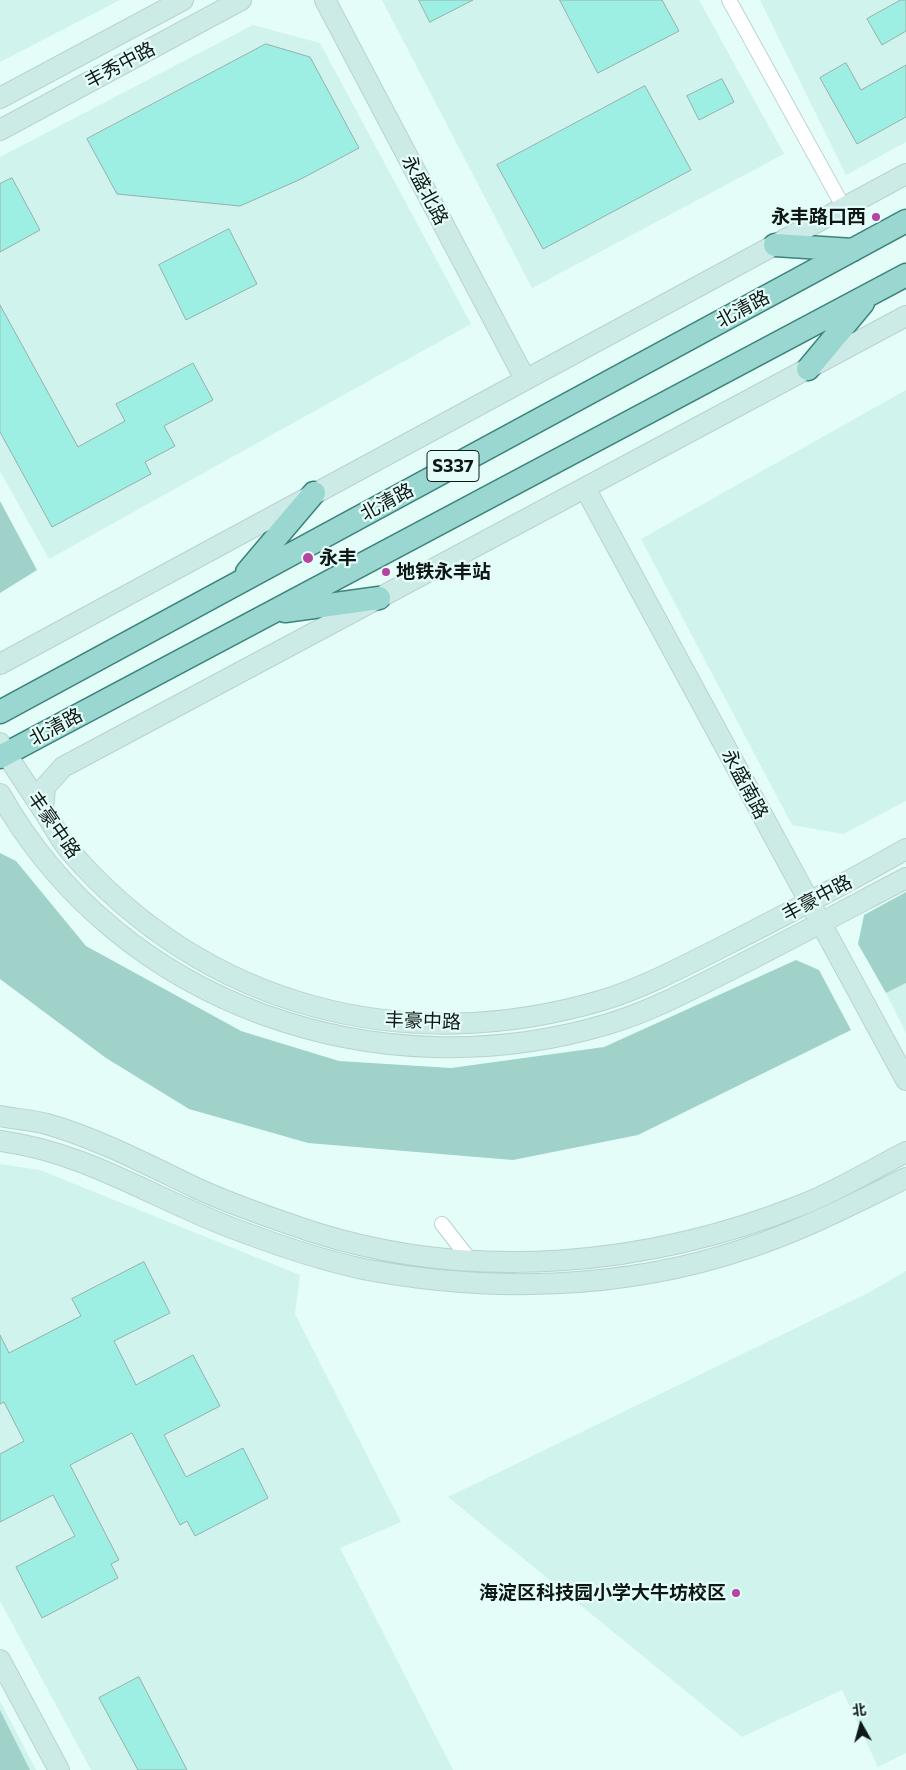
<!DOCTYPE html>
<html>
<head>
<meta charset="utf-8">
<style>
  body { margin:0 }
  #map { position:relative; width:906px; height:1770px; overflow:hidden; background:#e4fdf9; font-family:Commissioner,"Noto Sans SC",sans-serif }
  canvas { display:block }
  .north { position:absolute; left:836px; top:1700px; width:50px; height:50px; -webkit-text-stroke:4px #e4fdf9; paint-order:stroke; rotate:353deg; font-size:14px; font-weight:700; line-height:20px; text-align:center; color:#0f1816 }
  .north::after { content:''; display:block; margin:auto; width:18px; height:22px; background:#0f1816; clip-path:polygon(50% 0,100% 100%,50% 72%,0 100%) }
</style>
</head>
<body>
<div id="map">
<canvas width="906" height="1770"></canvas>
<div class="north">北</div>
</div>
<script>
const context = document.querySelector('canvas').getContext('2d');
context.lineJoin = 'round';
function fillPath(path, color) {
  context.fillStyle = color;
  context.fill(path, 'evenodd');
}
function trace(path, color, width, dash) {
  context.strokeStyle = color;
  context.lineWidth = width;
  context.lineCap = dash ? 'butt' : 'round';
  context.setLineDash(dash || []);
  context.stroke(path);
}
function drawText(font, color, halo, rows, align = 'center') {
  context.font = font + ' Commissioner,"Noto Sans SC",sans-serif';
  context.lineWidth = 4.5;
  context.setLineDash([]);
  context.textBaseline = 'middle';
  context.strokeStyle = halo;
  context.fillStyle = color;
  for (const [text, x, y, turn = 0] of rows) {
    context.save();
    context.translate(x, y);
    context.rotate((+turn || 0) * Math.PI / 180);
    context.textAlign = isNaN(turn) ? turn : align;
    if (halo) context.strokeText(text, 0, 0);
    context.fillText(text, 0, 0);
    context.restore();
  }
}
const built = new Path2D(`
  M 0,0 L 120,0 L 0,62 Z
  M 382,0 L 699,0 L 784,154 L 532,288 Z
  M 760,0 L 906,0 L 906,142 L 846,175 Z
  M 253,25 L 320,43 L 471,324 L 49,559 L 0,471 L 0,157 Z
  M 906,390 L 906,801 L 843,834 L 792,825 L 641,539 Z
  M 906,983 L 906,1033 L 886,993 Z
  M 0,1164 L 40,1170 L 300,1275 L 295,1314 L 401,1522 L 340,1548 L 453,1770 L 91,1770 L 0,1601 Z
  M 906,1271 L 906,1753 L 878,1767 L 842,1690 L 742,1737 L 448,1497 L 870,1292 Z
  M 0,1701 L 36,1770 L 0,1770 Z`);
const green = new Path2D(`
  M 0,501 L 37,570 L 0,593 Z
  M 0,853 L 16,861 L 86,946 L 241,1031 L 339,1061 L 451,1068 L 604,1047 L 796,960 L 819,970 L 851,1030 L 638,1135 L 513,1160 L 308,1143 L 189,1109 L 106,1058 L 0,979 Z
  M 906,892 L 906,983 L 886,993 L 858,944 L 864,915 Z
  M 0,1710 L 30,1770 L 0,1770 Z`);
const building = new Path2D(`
  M 419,0 L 473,0 L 430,22 Z
  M 560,0 L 662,0 L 679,31 L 598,73 Z
  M 901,0 L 906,0 L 906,31 L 882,45 L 867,19 Z
  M 266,44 L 310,57 L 359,148 L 301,179 L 240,206 L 117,194 L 87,139 Z
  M 846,63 L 861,90 L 906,65 L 906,117 L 857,144 L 820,78 Z
  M 722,79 L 734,102 L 699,120 L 687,96 Z
  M 645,86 L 691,170 L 543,249 L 497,165 Z
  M 12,178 L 40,230 L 0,252 L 0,184 Z
  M 229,229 L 257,284 L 186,320 L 159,265 Z
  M 0,305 L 78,447 L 125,421 L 116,404 L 193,363 L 213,400 L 164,426 L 175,446 L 145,462 L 151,474 L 52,527 L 0,432 Z
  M 144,1262 L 170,1313 L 114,1341 L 136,1385 L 193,1355 L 220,1406 L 164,1435 L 186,1477 L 243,1448 L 268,1498 L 195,1536 L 187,1521 L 180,1525 L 132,1433 L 70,1465 L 119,1560 L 111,1564 L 118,1578 L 42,1618 L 16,1567 L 75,1536 L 53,1495 L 0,1522 L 0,1454 L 24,1441 L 4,1402 L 0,1404 L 0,1335 L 9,1353 L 81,1316 L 72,1299 Z
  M 139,1677 L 187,1770 L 138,1770 L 99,1698 Z`);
const street = new Path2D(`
  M 729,0 L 844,208
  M 442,1224 L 470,1260`);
const secondary = new Path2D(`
  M 325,0 L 525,379
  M 0,98 L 183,0
  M 0,130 L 241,0
  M 585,488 L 906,1080
  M 0,664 L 906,174
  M 0,743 C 13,766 29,788 43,810 C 52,823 59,838 69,850 C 204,1007 405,1059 603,1000 C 645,987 684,966 724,946 C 785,915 846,883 906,849
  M 0,794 C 120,1006 378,1093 608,1024 C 652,1011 694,988 736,967 C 793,938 849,908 906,878
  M 43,810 L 45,787 L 63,767 L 906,316
  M 0,1116 C 15,1119 32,1120 47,1124 C 99,1139 148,1165 196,1188 C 233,1205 274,1219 313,1232 C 473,1283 650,1266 804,1204 C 839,1190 873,1169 906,1152
  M 0,1141 C 90,1153 157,1201 240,1231 C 280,1246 321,1260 363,1269 C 488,1293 623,1290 745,1249 C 801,1231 853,1204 906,1178
  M 0,1660 L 59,1770`);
const primary = new Path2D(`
  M 775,245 L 853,250
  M 808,369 L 863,303
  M 247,572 L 314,493
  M 285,611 L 379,598
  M 0,712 L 906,221
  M 0,757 L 906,275`);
const markers = [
  [876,217,5,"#b444a1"],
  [308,558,6,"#b444a1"],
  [386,572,5,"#b444a1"],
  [736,1593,5,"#b444a1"]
];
const shields = [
  [453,466,52]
];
const shieldNames = [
  ["S337",453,466]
];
const streetNames = [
  ["丰秀中路",120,65,-28],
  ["永盛北路",425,190,62],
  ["北清路",743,309,-28],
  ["北清路",387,502,-28],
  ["北清路",56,727,-28],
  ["永盛南路",745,784,62],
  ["丰豪中路",54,825,55],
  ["丰豪中路",817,898,-28],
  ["丰豪中路",423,1021,2]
];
const poiNames = [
  ["永丰路口西",866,217],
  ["永丰",319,558,"left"],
  ["地铁永丰站",396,572,"left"],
  ["海淀区科技园小学大牛坊校区",726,1593]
];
fillPath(built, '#d0f3ee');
fillPath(green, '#a0d2ca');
fillPath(building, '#9deee3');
trace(building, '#98b0ac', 1);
trace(street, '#bad2ce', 16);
trace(secondary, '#bad2ce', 22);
trace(primary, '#3c837a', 25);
trace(street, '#fff', 14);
trace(secondary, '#ccebe7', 20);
trace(primary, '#99d7d0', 22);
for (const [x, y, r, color] of markers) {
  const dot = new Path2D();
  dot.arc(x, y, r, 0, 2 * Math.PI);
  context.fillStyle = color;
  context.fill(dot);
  trace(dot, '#e4fdf9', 2);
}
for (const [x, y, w] of shields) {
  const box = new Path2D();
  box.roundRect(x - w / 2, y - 15.5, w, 31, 4);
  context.fillStyle = '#e4fdf9';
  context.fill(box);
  trace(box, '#0f1816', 1);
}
drawText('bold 18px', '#0f1816', null, shieldNames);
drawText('19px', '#0f1816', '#e4fdf9', streetNames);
drawText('bold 19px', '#0f1816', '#e4fdf9', poiNames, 'right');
</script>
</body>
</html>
